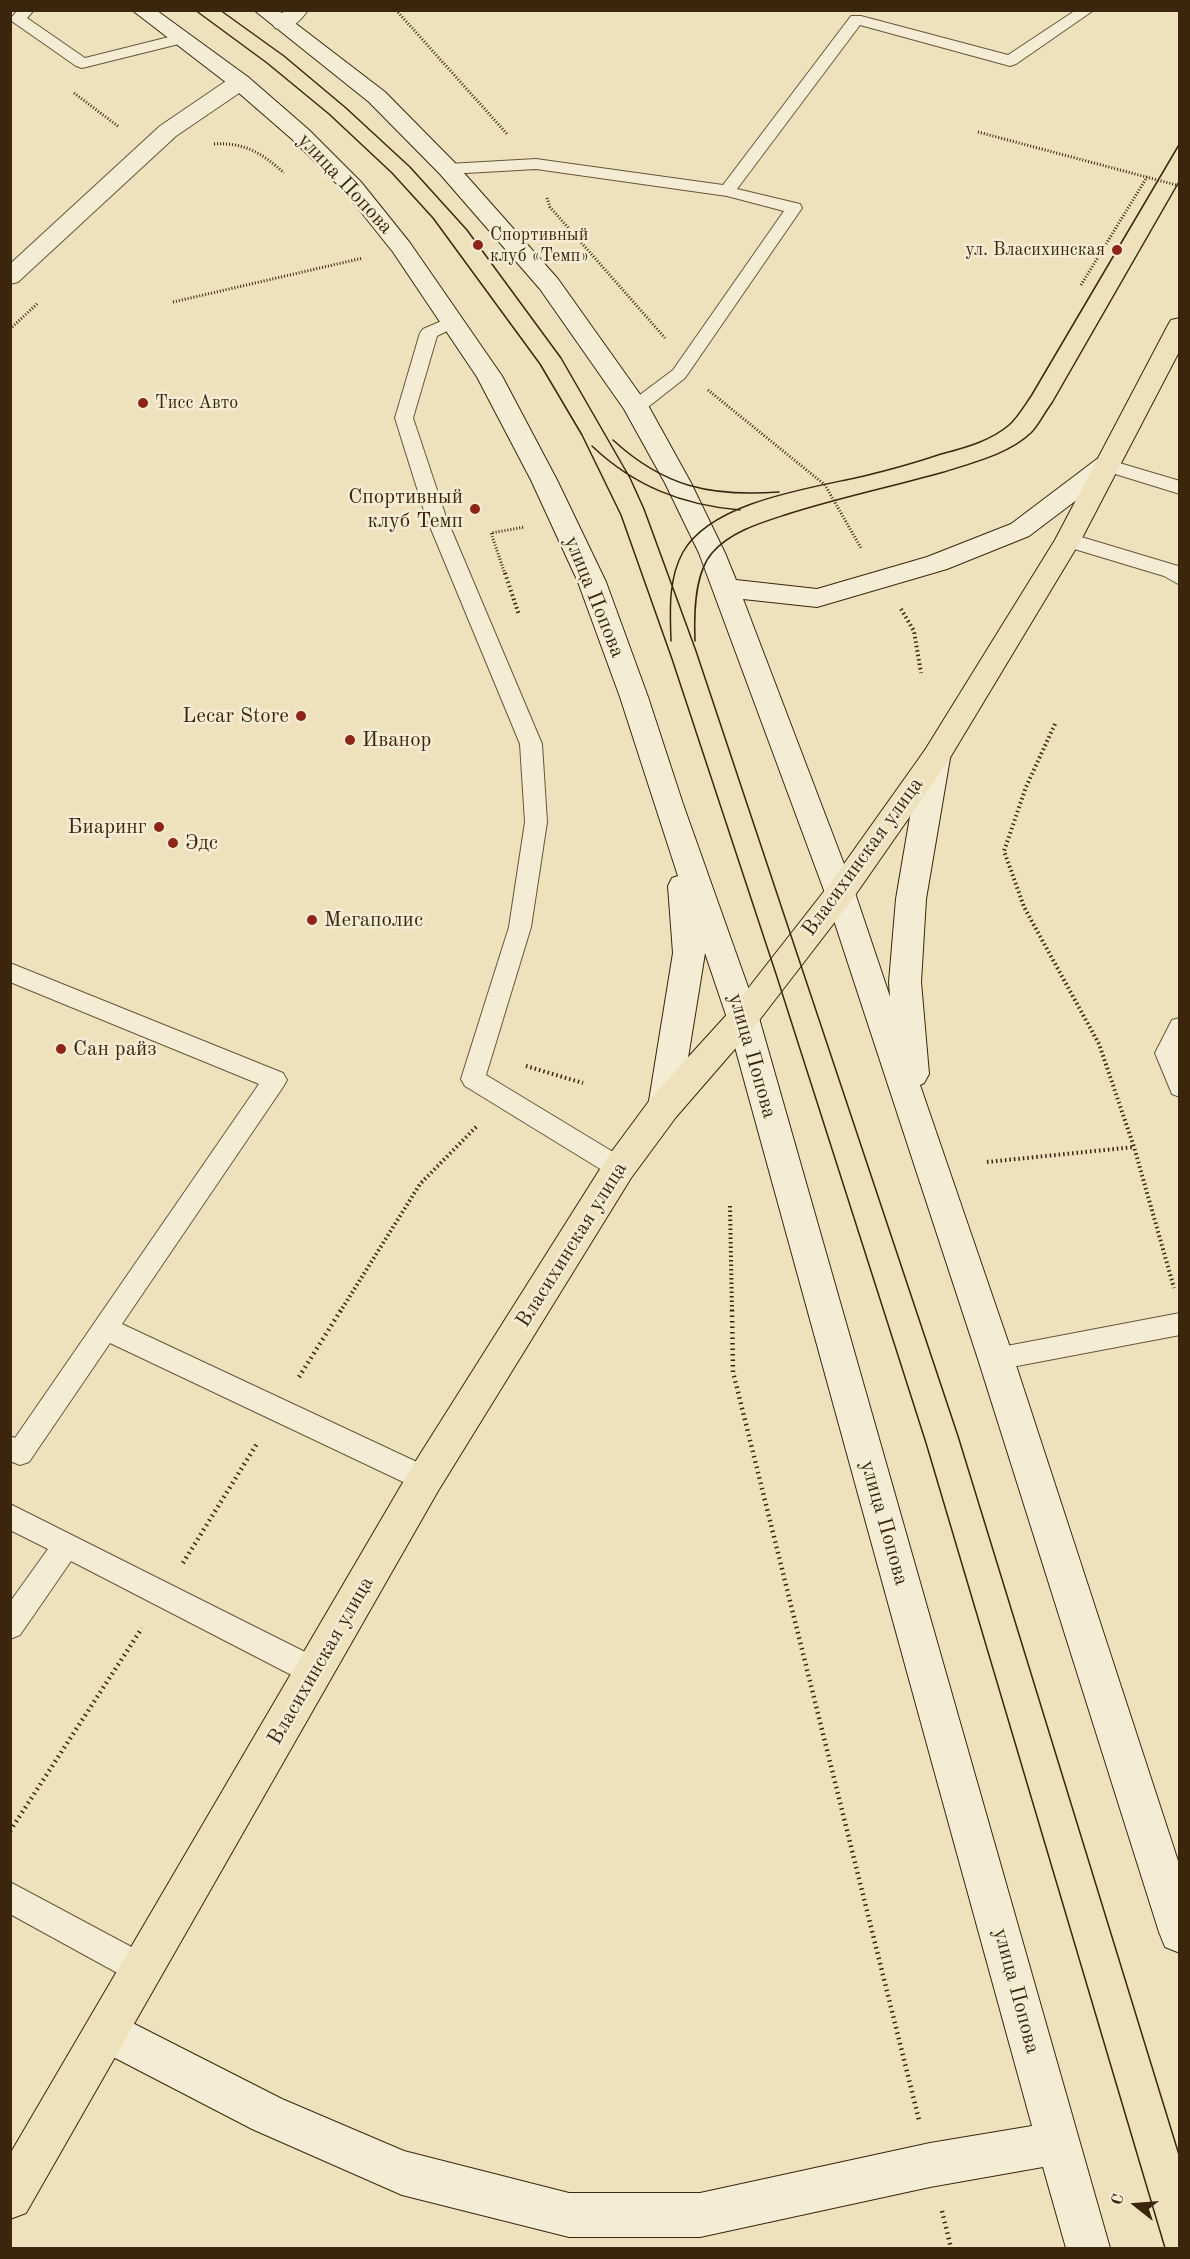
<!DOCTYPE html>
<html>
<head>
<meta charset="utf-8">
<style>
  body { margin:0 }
  #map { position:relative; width:1190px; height:2259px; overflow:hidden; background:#eee2bd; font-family:"Old Standard TT",serif }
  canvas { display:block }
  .frame { position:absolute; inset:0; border:12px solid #3b260d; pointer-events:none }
  .north { position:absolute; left:1106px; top:2175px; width:60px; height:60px; -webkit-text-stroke:4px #f4ecd4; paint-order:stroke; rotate:287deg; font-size:16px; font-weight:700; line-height:24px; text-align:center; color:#3b260d }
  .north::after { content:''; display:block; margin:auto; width:21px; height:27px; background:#3b260d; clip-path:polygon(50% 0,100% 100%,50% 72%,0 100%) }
</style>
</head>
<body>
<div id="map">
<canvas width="1190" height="2259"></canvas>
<div class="frame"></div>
<div class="north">С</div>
</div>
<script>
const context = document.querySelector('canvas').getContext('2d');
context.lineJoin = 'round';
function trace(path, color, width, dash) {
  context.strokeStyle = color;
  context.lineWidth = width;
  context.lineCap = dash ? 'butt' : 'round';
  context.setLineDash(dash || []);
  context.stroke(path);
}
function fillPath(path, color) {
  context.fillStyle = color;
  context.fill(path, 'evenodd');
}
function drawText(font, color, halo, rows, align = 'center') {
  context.font = font + ' "Old Standard TT",serif';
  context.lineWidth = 5;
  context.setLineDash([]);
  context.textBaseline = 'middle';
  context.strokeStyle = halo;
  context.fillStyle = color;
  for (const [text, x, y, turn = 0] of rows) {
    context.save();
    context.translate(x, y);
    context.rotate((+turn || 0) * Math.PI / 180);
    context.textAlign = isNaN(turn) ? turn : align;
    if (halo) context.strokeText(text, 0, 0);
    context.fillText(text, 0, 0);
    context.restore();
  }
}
const pathFar2 = new Path2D(`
  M 396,10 L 508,135
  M 74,93 L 119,127
  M 978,132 L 1180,186
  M 214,144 C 244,142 262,153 284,173
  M 547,198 L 550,207 L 665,338
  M 1081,285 L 1147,177
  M 173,302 L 363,258
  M 10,329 L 38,303
  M 708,390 L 825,485 L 861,548
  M 505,574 L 491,533 L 525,527`);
const pathFar1 = new Path2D(`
  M 505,573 L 519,615
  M 901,609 L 914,631 L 921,673
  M 1055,724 L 1026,787 L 1004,851 L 1024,907 L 1099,1044 L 1134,1147 L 1174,1288
  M 526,1066 L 583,1083
  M 987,1162 L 1134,1147
  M 730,1206 L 732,1312
  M 340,1312 L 420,1184 L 478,1125`);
const path = new Path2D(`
  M 732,1310 L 733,1372 L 919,2120
  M 299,1377 L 341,1310
  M 183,1563 L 258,1442
  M 10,1831 L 142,1628
  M 942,2211 L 951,2248`);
const service = new Path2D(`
  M 18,10 L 34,10 L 27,18 L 85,58 L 181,34 L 189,39 L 187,42 L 82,68 L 76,66 L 13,22 L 10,19 Z
  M 1076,10 L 1094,10 L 1016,64 L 1010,66 L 860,25 L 737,189 L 800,204 L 802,208 L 685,378 L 643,411 L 629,411 L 627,407 L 629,403 L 673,370 L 784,211 L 727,196 L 536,169 L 448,174 L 440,169 L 448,164 L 536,159 L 723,185 L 851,16 L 861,16 L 1008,55 Z
  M 453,316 L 459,317 L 462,321 L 459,325 L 437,336 L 413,418 L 446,517 L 542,744 L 547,822 L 531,927 L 486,1075 L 628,1161 L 631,1168 L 628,1175 L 619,1178 L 610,1175 L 465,1086 L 461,1079 L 509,927 L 525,822 L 520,744 L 426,517 L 395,418 L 420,333 L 423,329 Z
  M 1106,459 L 1180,481 L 1180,494 L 1099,469 L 1097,465 L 1099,461 Z
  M 1068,533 L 1178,566 L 1180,585 L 1164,576 L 1061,545 L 1058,540 L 1061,535 Z
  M 10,963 L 283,1073 L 287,1080 L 283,1087 L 122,1324 L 434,1470 L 438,1479 L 434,1488 L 425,1491 L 416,1488 L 110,1343 L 29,1462 L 20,1465 L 10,1461 L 10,1436 L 15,1438 L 259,1084 L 10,982 Z
  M 1180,1018 L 1180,1097 L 1172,1094 L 1155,1053 L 1172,1020 Z
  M 1180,1313 L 1180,1335 L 996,1370 L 987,1367 L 983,1359 L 987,1351 L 996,1348 Z
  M 10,1504 L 325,1662 L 329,1672 L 325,1682 L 315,1686 L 305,1682 L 71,1561 L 20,1635 L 10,1639 L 10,1602 L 48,1549 L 10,1530 Z
  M 10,1882 L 154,1959 L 158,1970 L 154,1981 L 143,1985 L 132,1981 L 10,1914 Z`);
const minor = new Path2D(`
  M 285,10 L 308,10 C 300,22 290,31 275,28 L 272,23 Z
  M 240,75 L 248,77 L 251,82 L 248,87 L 176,136 L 18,282 L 10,284 L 10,264 L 160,126 L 232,77 Z`);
const secondary = new Path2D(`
  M 132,10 L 156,10 L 248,77 L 309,130 L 361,182 L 410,243 L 502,376 L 557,480 L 606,582 L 648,697 L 683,804 L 759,1018 L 1110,2248 L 1066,2248 L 1043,2167 L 930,2187 L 700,2237 L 569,2237 L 402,2195 L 252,2129 L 92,2046 L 86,2031 L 92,2016 L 107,2010 L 282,2099 L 404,2151 L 569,2193 L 700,2193 L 930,2143 L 1032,2126 L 727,1018 L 705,953 L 680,1107 L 676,1117 L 664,1120 L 652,1117 L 648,1107 L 673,953 L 668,886 L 672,878 L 678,876 L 620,697 L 578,582 L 531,480 L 477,377 L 393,252 L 345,192 L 293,140 L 232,87 Z
  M 254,10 L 278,10 L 385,92 L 456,164 L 558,279 L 649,407 L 691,483 L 725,553 L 736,580 L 817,589 L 927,557 L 1011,524 L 1097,459 L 1106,456 L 1115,459 L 1119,465 L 1115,471 L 1029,536 L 947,569 L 817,607 L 743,599 L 855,893 L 890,997 L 889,982 L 896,899 L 920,758 L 925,750 L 935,747 L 945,750 L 950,758 L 926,899 L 921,982 L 929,1074 L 924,1083 L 920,1085 L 1014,1359 L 1180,1867 L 1180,1953 L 1165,1947 L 1159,1932 L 978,1359 L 825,893 L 699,553 L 665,483 L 624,409 L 540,289 L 440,174 L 369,102 Z`);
const trunk = new Path2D(`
  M 1180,318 L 1180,350 L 1081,540 L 945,766 L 851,901 L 754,1027 L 676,1117 L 631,1178 L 438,1491 L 26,2213 L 10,2219 L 10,2154 L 412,1467 L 607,1158 L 652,1097 L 732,1009 L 829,885 L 925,750 L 1055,540 L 1168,325 L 1171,320 Z`);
const tram = new Path2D(`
  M 195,10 L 267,63 L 329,114 L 392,173 L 433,218 L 540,364 L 582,435 L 621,515 L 672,659 L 776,974 L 926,1443 L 1165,2248
  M 220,10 L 284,56 L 346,108 L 410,167 L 467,230 L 561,358 L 630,478 L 644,509 L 696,651 L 958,1436 L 1180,2158
  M 613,440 C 664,487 711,497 779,492
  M 592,446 C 634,486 682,505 740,510
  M 671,641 C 670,611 668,579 683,552 C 712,501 812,488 864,476 C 889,470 914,463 938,455 C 963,448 989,442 1009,425 C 1018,417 1024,406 1031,396 L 1180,143
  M 695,641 C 694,615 694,574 712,553 C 730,532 760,523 785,515 C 837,498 891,487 944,472 C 972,463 1009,454 1031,433 C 1039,425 1045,412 1052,403 L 1180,180`);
const markers = [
  [478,245,6,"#8f2418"],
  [1117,250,6,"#8f2418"],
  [143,403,6,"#8f2418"],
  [475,509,6,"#8f2418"],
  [301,716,6,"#8f2418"],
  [350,740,6,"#8f2418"],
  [159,827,6,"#8f2418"],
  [173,843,6,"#8f2418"],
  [312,920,6,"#8f2418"],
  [61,1049,6,"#8f2418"]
];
const farPoinames = [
  ["Спортивный",490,235],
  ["клуб «Темп»",490,256],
  ["ул. Власихинская",1105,250,"right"],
  ["Тисс Авто",155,403]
];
const streetNames = [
  ["улица Попова",345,184,47],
  ["улица Попова",594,597,68],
  ["Власихинская улица",863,857,-54],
  ["улица Попова",752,1056,74],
  ["Власихинская улица",572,1245,-58],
  ["улица Попова",884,1523,74],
  ["Власихинская улица",321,1661,-60],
  ["улица Попова",1016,1991,75]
];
const poiNames = [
  ["Спортивный",463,497,"right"],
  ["клуб Темп",463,521,"right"],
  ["Lecar Store",289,716,"right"],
  ["Иванор",362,740],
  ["Биаринг",147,827,"right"],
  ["Эдс",185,843],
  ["Мегаполис",324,920],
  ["Сан райз",73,1049]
];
trace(service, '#685539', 2);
trace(minor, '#685539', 2);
trace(secondary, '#3b260d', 2);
trace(trunk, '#3b260d', 2);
trace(pathFar2, '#3b260d', 3, [1, 2]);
trace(pathFar1, '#3b260d', 4, [1.5, 3]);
trace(path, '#3b260d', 4.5, [1.5, 4]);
fillPath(service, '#f4ecd4');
fillPath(minor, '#f4ecd4');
fillPath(secondary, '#f4ecd4');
fillPath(trunk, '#eee2bd');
trace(tram, '#3b260d', 1.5);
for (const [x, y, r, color] of markers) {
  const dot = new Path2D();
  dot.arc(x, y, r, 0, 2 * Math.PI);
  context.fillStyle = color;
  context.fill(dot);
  trace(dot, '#f4ecd4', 2);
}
drawText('18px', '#3b260d', '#f4ecd4', farPoinames, 'left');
drawText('21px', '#3b260d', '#f4ecd4', streetNames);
drawText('21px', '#3b260d', '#f4ecd4', poiNames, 'left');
</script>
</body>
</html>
